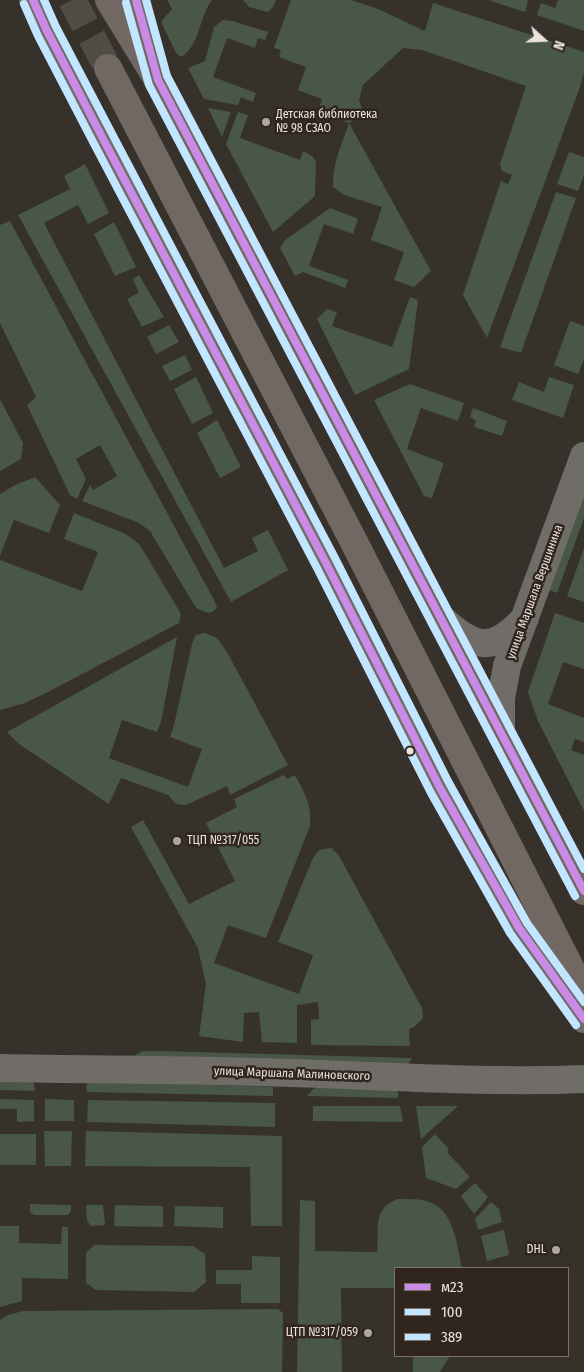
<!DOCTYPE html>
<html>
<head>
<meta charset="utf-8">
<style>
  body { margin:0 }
  #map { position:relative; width:584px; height:1372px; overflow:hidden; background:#37312c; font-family:"Fira Sans Condensed",sans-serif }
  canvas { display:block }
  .legend { position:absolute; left:394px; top:1267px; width:175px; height:90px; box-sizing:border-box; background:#31261e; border:1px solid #7b726b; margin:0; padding:6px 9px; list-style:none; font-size:15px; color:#ebe3de }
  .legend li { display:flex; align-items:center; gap:10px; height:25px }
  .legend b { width:25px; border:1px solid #7b726b }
  .north { position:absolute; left:519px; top:15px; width:50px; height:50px; -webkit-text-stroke:4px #31261e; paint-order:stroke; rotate:110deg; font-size:14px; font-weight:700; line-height:20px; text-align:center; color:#ebe3de }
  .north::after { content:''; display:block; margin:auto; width:18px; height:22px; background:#ebe3de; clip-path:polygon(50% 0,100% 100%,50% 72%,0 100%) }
</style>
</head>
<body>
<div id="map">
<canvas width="584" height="1372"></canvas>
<ul class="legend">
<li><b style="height:6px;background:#ca8be6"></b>м23</li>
<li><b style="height:6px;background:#c2e6ff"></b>100</li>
<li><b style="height:6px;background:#c2e6ff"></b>389</li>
</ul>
<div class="north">N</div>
</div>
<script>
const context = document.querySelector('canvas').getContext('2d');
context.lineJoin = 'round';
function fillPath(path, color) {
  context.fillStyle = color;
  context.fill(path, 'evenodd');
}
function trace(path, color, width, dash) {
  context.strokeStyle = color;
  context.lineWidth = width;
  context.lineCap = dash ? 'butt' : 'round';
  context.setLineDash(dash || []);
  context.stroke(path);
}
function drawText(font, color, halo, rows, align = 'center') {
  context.font = font + ' "Fira Sans Condensed",sans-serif';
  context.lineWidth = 5;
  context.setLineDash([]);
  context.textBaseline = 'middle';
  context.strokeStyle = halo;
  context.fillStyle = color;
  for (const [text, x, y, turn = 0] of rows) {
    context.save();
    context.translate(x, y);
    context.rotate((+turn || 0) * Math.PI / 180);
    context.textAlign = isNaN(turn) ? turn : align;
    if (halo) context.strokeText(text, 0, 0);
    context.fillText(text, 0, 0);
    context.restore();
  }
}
const green = new Path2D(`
  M 167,0 L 212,0 C 199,17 200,46 181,57 L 176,53 L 161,22 L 172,9 Z
  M 243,0 L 276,0 L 273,7 L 268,12 L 249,7 Z
  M 291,0 L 351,0 L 378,9 L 425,31 L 433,3 L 584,52 L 584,72 L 580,87 L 487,338 L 463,295 L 501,181 L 508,184 L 512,175 L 502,171 L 500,164 L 526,86 L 422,50 L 403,48 L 363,85 L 359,100 L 362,108 L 359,115 L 349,123 L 431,271 L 414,287 L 394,280 L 404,252 L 371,240 L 382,207 L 344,195 L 333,187 C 332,164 342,144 349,123 L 318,112 L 322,99 L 298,90 L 306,67 L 279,57 L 281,50 L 274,48 Z
  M 488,0 L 528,0 L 525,12 Z
  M 558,0 L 584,0 L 584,31 L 537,15 L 541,3 L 555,8 Z
  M 223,20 L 232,21 L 268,32 L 265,40 L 258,38 L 255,48 L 227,38 L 213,77 L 256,93 L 253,102 L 241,97 L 238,105 L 204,99 L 188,68 L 205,61 L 214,27 Z
  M 208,108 L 231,112 L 222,137 Z
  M 238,112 L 248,115 L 240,138 L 300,160 L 303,151 L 312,156 L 316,162 L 315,196 L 273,232 L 226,144 Z
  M 569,152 L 584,157 L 584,175 L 578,191 L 557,184 Z
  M 85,164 L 109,213 L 88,224 L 78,205 L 44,223 L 224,568 L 258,551 L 252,538 L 268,530 L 288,570 L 231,602 L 18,215 L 70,189 L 64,176 Z
  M 556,192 L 576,198 L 521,353 L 500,347 Z
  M 330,208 L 358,219 L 353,234 L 324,224 L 309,266 L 348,280 L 345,288 L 303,272 L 295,276 L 280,248 L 284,241 Z
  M 10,221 L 214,600 L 217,607 L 214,611 L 208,613 L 196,608 L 150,531 L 139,523 L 82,501 L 90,485 L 93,490 L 117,476 L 100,445 L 76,459 L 86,479 L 77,499 L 70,495 L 27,405 L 36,397 L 0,323 L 0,225 Z
  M 114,222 L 136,267 L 115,276 L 94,234 Z
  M 139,275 L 164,317 L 142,327 L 127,299 L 139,293 L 133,279 Z
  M 410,297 L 418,300 L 409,369 L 355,395 L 317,319 L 327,309 L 337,312 L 332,326 L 392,347 Z
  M 570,321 L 584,326 L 584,359 L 578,374 L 554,365 Z
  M 169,325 L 179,342 L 156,354 L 147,337 Z
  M 185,355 L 192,370 L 170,381 L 162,366 Z
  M 196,377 L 213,413 L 192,424 L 174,389 Z
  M 549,377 L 574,385 L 563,418 L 512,400 L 519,382 L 544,392 Z
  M 410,384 L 464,403 L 458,421 L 421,408 L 407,449 L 444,463 L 432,498 L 424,496 L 374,400 Z
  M 0,399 L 23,443 L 21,459 L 0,471 Z
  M 473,408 L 507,421 L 502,436 L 474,427 L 476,421 L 470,417 Z
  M 217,420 L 241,467 L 220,478 L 197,433 Z
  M 35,477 L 60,505 L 49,533 L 14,520 L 0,556 L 0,494 L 15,485 Z
  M 584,488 L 584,518 L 557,593 L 547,589 Z
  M 74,513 L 126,534 L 140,545 L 181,614 L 179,623 L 48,692 L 25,703 L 0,710 L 0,560 L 82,591 L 98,552 L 64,539 Z
  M 584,548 L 584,602 L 567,596 Z
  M 555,613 L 584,623 L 584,669 L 563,662 L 548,704 L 584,718 L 584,742 L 575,739 L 571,750 L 584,755 L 584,811 L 538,721 L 528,692 Z
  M 205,633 L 217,638 L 227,652 L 288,765 L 230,795 L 227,786 L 186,805 L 176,804 L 168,795 L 121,778 L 109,804 L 19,744 L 7,732 L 177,637 L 161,722 L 157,732 L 122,720 L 109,758 L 188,787 L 202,749 L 170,737 L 174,725 L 192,644 L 196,635 Z
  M 284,775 L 287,779 L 295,775 C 305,794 312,804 310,826 L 266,938 L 228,925 L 214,963 L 299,994 L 313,955 L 278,942 L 313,858 L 319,850 L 331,848 L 338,854 L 422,1008 L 423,1018 L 414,1027 L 409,1029 L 410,1046 L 311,1045 L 311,1020 L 319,1019 L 318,1002 L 297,1005 L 297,1043 L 262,1042 L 259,1012 L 244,1013 L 243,1042 L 199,1036 L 206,984 L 198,948 L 131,827 L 143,820 L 189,904 L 235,881 L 206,823 L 237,807 L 234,799 Z
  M 143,1051 L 159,1051 L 412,1058 L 408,1064 L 403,1068 L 130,1060 L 135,1055 Z
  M 0,1079 L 27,1080 L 34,1083 L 35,1091 L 0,1090 Z
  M 91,1081 L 273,1087 L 273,1096 L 87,1092 L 86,1085 Z
  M 398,1086 L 398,1098 L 307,1096 L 313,1089 L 320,1087 Z
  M 0,1099 L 34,1100 L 34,1121 L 17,1122 L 17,1109 L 0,1109 Z
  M 45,1099 L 74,1100 L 74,1121 L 45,1121 Z
  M 88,1100 L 275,1103 L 275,1127 L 87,1122 Z
  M 313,1106 L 400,1106 L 403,1122 L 313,1121 Z
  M 416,1106 L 458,1106 L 421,1139 Z
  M 44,1131 L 72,1131 L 71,1166 L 45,1166 Z
  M 86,1131 L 282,1136 L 282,1226 L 251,1226 L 250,1167 L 85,1166 Z
  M 0,1134 L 36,1134 L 36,1165 L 0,1165 Z
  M 435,1134 L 449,1149 L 447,1152 L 470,1177 L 456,1189 L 426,1178 L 422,1147 Z
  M 475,1183 L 488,1197 L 474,1214 L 461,1196 Z
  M 397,1199 C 408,1199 422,1198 432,1203 C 455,1213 457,1247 462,1268 L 395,1268 L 395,1288 L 341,1288 L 342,1372 L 297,1372 L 300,1200 L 315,1201 L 315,1251 L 377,1252 C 380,1230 371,1210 397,1199 Z
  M 491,1202 L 499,1209 L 502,1222 L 478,1230 L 475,1219 Z
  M 30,1204 L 71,1205 L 71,1211 L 68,1215 L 34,1215 L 30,1212 Z
  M 86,1205 L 103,1205 L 105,1225 L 91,1226 L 87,1221 Z
  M 115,1205 L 163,1206 L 163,1227 L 114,1226 Z
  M 175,1206 L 223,1207 L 223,1228 L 174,1226 Z
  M 0,1226 L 19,1226 L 19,1243 L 61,1244 L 62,1227 L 68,1227 L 68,1279 L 22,1278 L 22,1301 L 0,1307 Z
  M 504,1230 L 509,1255 L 487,1261 L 481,1236 Z
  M 94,1245 L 193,1246 L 205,1254 L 206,1282 L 194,1292 L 96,1290 L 86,1283 L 86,1253 Z
  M 252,1256 L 280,1257 L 280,1303 L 241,1303 L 241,1284 L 216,1284 L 216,1270 L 252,1270 Z
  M 278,1309 L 283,1313 L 282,1372 L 0,1372 L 0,1320 L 8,1315 L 23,1311 Z
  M 413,1356 L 450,1356 L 440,1372 L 413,1372 Z`);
const majorTunnel = new Path2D(`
  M 72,0 L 108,68`);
const minor = new Path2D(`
  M 33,0 L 47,31 L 100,133 L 326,563 L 440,788 L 519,928 L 584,1019
  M 136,0 L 154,67
  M 441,618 C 475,649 492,654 525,618
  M 501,730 L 501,698 L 507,666 L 584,456
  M 0,1068 C 97,1070 195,1069 292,1073 C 389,1076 487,1083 584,1079`);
const major = new Path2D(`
  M 109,0 L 158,80 L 584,891
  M 108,68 L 354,542 L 584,995`);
const bus1 = new Path2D(`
  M 33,0 L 47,31 L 100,133 L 326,563 L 440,788 L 519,928 L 584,1019
  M 136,0 L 158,80 L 584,891`);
const bus2 = new Path2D(`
  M 126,3 L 149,85 L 575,896
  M 24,4 L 38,36 L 91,138 L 317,568 L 431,793 L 510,933 L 576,1025`);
const bus3 = new Path2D(`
  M 44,0 L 56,27 L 109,128 L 335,558 L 449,783 L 527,923 L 584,1002
  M 146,0 L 167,76 L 584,869`);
const markers = [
  [266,122,5,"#aca5a0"],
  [410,751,4.5,"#ebe3de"],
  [177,841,5,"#aca5a0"],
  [556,1250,5,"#aca5a0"],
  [368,1333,5,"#aca5a0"]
];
const poiNames = [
  ["Детская библиотека",276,115],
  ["№ 98 СЗАО",276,129],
  ["ТЦП №317/055",187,841],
  ["DHL",546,1250,"right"],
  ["ЦТП №317/059",358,1333,"right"]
];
const streetNames = [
  ["улица Маршала Вершинина",535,592,-70],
  ["улица Маршала Малиновского",292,1074,2]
];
fillPath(green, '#485746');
trace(majorTunnel, '#524c47', 28, [28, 14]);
trace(minor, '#706c68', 28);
trace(major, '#716864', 28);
trace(bus1, '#ca8be6', 8);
trace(bus2, '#c2e6ff', 8);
trace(bus3, '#c2e6ff', 8);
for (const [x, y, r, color] of markers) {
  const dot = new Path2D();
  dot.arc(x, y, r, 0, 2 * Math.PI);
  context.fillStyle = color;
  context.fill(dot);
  trace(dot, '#31261e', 2);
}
drawText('12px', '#ebe3de', '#31261e', poiNames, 'left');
drawText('12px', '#ebe3de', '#31261e', streetNames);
</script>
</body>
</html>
